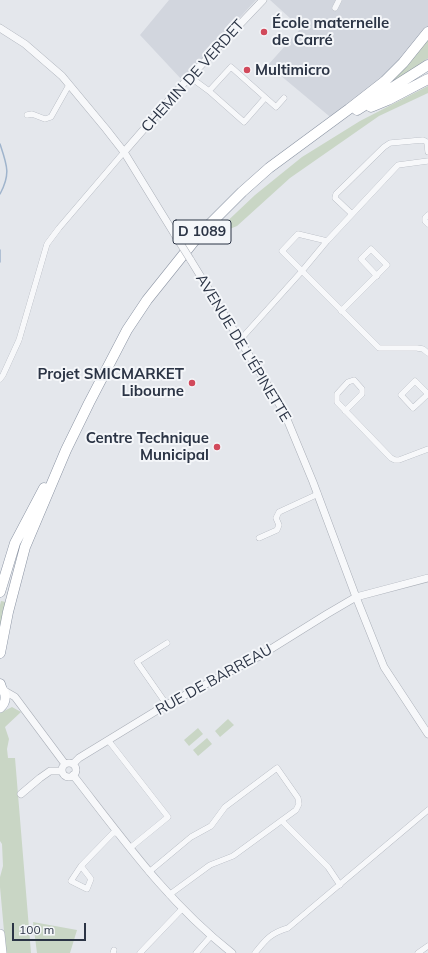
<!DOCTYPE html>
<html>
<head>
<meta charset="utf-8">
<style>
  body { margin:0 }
  #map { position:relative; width:428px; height:953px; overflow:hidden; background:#e4e7ec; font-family:Mulish,sans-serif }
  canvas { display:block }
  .scale { position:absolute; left:12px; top:923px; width:74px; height:18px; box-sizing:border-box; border:2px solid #2b3445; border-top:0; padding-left:5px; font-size:12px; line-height:14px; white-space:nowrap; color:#2b3445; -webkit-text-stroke:3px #f4f6f9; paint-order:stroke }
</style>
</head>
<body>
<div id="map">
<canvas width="428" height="953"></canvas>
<div class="scale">100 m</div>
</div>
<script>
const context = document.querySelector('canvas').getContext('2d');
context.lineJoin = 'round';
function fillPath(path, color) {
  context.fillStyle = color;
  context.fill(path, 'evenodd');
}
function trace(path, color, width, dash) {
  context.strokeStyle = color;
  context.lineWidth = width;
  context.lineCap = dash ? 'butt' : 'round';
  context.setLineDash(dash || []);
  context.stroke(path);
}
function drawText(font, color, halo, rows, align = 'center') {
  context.font = font + ' Mulish,sans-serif';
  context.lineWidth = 4;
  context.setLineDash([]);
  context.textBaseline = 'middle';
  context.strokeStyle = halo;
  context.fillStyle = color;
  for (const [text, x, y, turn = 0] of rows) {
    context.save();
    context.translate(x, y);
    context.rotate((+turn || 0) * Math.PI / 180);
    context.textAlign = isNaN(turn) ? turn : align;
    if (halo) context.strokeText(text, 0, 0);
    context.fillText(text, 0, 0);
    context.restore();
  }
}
const built = new Path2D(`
  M 169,0 L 256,0 L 182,80 L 140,35 Z
  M 270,0 L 428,0 L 428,59 L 335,121 L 268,65 L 301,28 Z`);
const green = new Path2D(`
  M 428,36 L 428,58 L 388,87 L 386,84 Z
  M 428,86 L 428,93 L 379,116 L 290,178 L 237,226 L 217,234 L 218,230 L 255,195 L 302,157 L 360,121 Z
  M 1,601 L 6,602 L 0,630 L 0,605 Z
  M 12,707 L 21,712 L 5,727 L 9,739 L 7,749 L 8,758 L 15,758 L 31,953 L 6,953 L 0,887 L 0,877 L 3,866 L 2,844 L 0,841 L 0,713 Z
  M 228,719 L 234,725 L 220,737 L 215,731 Z
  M 198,728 L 203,734 L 189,746 L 184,740 Z
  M 207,738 L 212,744 L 198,756 L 193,750 Z
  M 33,922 L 77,930 L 70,953 L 37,953 Z`);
const stream = new Path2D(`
  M 0,144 C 7,165 11,174 0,194
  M 0,250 L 0,262`);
const minor = new Path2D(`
  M 335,8 L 339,0
  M 190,77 L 209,91 L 244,122 L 265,98
  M 209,91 L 231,67 L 276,107 L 284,98
  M 27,115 L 32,114 L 45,119 L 51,117 L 69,85
  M 352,214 L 335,198 L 336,194 L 384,147 L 390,143 L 423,140 L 427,142 L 428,152
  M 428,215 L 425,218 L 425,221 L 428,224
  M 327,241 L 298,234 L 282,251 L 379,348 L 417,348 L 423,349 L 428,353
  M 341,311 L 387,265 L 371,249 L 361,259 L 377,276
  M 240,340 L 302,271 L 327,241 L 398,165 L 428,161
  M 0,379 L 3,375 L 19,340 L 47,244 L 59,228 L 124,152
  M 415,381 L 428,394 L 413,408 L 401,395 Z
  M 345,411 L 362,394 L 362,389 L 354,380 L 348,382 L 337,394 L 337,402 L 391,458 L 395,460 L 399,460 L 428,449
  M 259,538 L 277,530 L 279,525 L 276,518 L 279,512 L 318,494
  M 167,705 L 137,662 L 167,643
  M 108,740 L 168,817 L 130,848
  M 282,821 L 328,867 L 340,885
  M 81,866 L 91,879 L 87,889 L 71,881 L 81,866 L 113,833 L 118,833
  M 149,872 L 191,837 L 211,826 L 225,807 L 277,768 L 298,798 L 299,804 L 296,810 L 233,856 L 210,865 L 169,895
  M 113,953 L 114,950
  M 140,953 L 182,909
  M 196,953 L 211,936
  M 255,953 C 266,939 271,933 288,928 L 428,810
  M 418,953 L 428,946`);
const tertiary = new Path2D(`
  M 0,28 L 25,44 L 62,76 L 106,129 L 124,152 L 175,235
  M 124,152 L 184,83 L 263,0
  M 190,259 L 284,412 L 313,482 L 356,597 L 384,667 L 428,734
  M 3,690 L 15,697 L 65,764
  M62 770a7 7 0 1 1 14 0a7 7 0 1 1-14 0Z
  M 73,764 L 79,758 L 164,706 L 258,657 L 327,614 L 356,597 L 428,578
  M 73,775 C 123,839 168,903 232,953
  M 21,794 L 40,778 L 50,771 L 62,771`);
const primary = new Path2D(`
  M 0,687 C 7,693 7,702 0,708
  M 0,934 L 2,953`);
const trunk = new Path2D(`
  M 371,107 L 388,100 L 428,79
  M 357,110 L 428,65
  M 0,592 L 15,543 L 44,488
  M 0,653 L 8,612 L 25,547 L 66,450 L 89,403 L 127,330 L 147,300 L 199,235 L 242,192 L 269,168 L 349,109 L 385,81 L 403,63 L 428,32
  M 0,684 L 1,687`);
const tertiaryBridge = new Path2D(`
  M 175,235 L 190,259`);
const markers = [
  [264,32,4,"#d1495b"],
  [247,70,4,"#d1495b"],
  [192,383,4,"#d1495b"],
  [217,447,4,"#d1495b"]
];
const shields = [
  [202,232,58]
];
const shieldNames = [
  ["D 1089",202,232]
];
const poiNames = [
  ["École maternelle",272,23],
  ["de Carré",272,40],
  ["Multimicro",255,70],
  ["Projet SMICMARKET",184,374,"right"],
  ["Libourne",184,391,"right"],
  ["Centre Technique",209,438,"right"],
  ["Municipal",209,455,"right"]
];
const streetNames = [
  ["CHEMIN DE VERDET",193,76,-48],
  ["AVENUE DE L'ÉPINETTE",243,348,59],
  ["RUE DE BARREAU",214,680,-29]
];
fillPath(built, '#d2d6de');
fillPath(green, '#c9d6c5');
trace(stream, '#9fb4cc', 1.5);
trace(minor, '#a9aeb7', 6);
trace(tertiary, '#a9aeb7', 8);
trace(primary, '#a3abb8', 10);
trace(trunk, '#8b94a3', 11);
trace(minor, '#f7f8fa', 5.5);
trace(tertiary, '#f7f8fa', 7);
trace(primary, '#fff', 9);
trace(trunk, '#fff', 10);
trace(tertiaryBridge, '#a9aeb7', 8, []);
trace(tertiaryBridge, '#f7f8fa', 7);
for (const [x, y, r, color] of markers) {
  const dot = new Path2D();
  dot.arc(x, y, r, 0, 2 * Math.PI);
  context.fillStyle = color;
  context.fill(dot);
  trace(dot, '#f4f6f9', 1.5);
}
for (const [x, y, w] of shields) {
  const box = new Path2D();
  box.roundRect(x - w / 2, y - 12, w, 24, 3);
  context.fillStyle = '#f4f6f9';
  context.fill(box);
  trace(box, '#2b3445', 1);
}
drawText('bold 14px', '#2b3445', null, shieldNames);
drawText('bold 15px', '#2b3445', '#f4f6f9', poiNames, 'left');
drawText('15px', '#2b3445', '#f4f6f9', streetNames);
</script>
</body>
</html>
